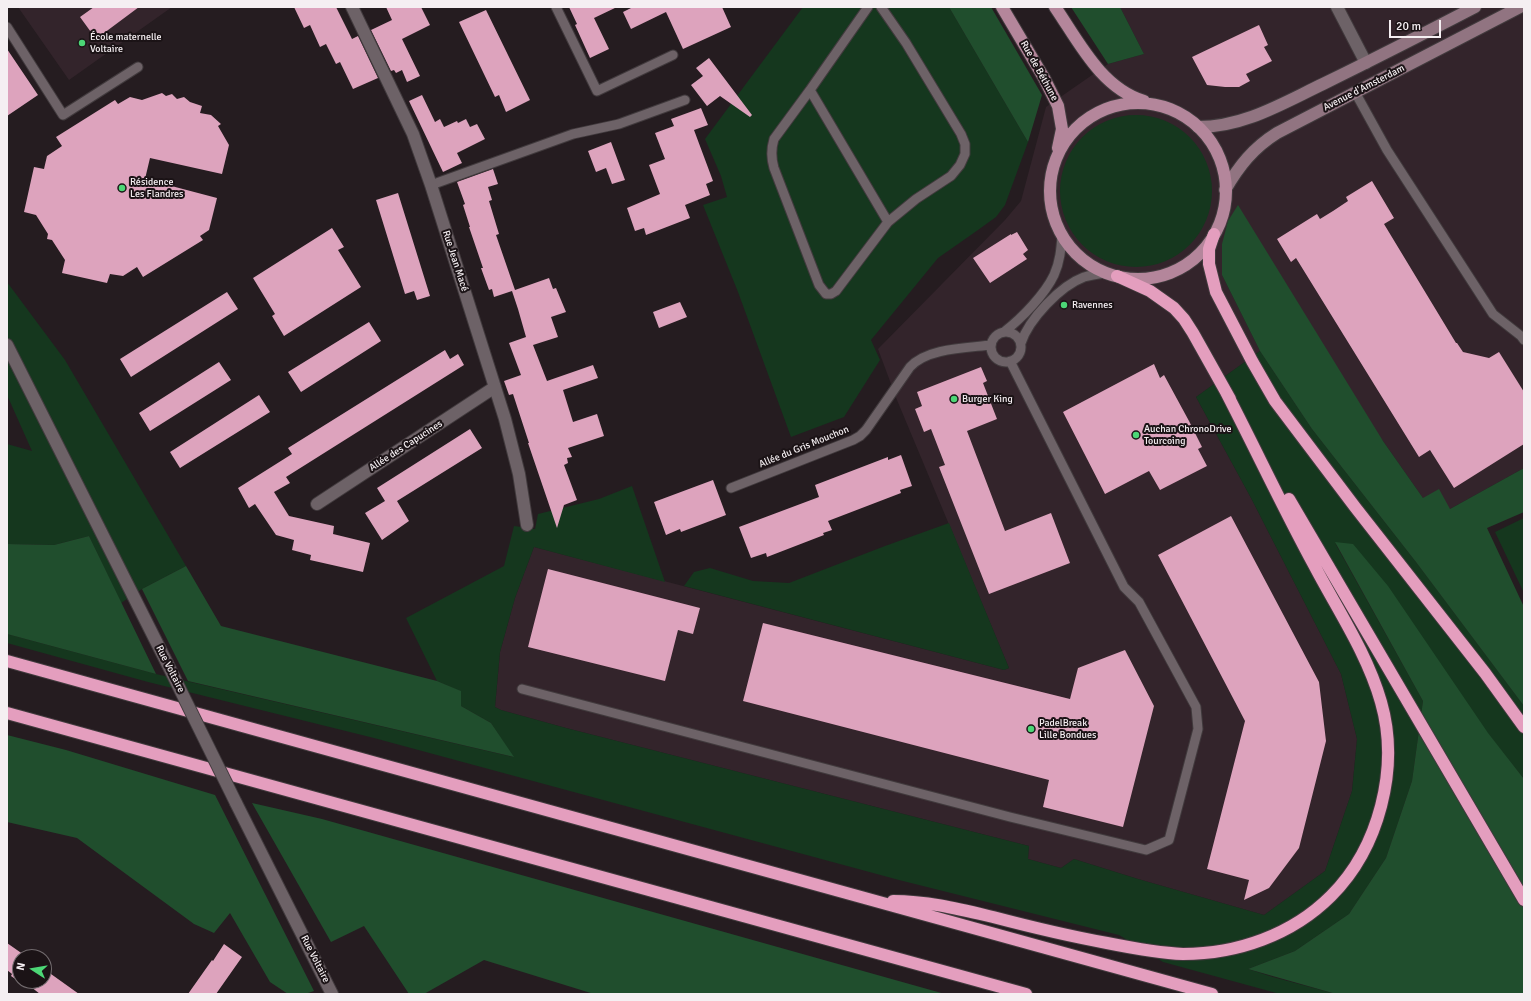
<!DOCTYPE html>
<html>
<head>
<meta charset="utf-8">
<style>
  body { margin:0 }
  #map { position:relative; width:1531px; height:1001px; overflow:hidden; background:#251c20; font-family:Signika,sans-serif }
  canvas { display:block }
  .frame { position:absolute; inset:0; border:8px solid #f5eff2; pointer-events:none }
  .north { position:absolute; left:12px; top:949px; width:40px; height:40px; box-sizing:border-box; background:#1b1316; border:1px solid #726b6e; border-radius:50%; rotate:282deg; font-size:11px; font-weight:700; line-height:16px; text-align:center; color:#f5eff2 }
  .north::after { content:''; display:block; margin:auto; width:14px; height:18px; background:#4cd676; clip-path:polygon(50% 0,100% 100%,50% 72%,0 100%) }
  .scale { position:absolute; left:1389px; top:20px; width:52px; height:18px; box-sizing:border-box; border:2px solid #f5eff2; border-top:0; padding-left:5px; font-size:12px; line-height:14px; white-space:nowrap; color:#f5eff2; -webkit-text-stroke:3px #1b1316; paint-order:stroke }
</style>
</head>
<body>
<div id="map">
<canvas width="1531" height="1001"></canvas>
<div class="frame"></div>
<div class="north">N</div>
<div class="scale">20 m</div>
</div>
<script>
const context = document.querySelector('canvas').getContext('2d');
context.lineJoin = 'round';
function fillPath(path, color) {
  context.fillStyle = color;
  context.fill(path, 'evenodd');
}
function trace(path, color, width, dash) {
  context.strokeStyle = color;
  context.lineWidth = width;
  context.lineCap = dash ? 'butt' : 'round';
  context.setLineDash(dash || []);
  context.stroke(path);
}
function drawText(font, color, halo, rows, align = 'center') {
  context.font = font + ' Signika,sans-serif';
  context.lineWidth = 4;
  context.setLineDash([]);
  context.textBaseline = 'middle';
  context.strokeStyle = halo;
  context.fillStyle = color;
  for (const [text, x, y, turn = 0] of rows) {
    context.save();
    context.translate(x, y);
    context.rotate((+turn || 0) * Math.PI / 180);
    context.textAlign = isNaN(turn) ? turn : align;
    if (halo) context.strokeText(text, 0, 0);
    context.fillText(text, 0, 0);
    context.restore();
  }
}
const built = new Path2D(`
  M 18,7 L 172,7 L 69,80 Z
  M 1120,7 L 1524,7 L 1524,468 L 1450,509 L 1423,498 L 1383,441 L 1222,275 L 1260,351 L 1196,397 L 1251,498 L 1341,674 L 1357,739 L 1352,791 L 1325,871 L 1264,915 L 1138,879 L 1074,859 L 1061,868 L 1028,859 L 1029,846 L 566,728 L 501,710 L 495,707 L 500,652 L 515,598 L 534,547 L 1004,670 L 1009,668 L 897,400 L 878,349 L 1005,220 L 1021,201 L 1046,107 L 1108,64 L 1144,54 Z`);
const green = new Path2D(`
  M 803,7 L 949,7 L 1028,142 L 1005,205 L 996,217 L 978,230 L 938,258 L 871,340 L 880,360 L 844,417 L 791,437 L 738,292 L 703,205 L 727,197 L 721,176 L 705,139 Z
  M1060 191a76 76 0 1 1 152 0a76 76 0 1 1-152 0Z
  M 7,282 L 65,360 L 186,566 L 142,589 L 121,603 L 89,536 L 54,545 L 7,544 L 7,444 L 32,451 L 7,395 Z
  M 1260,351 L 1312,429 L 1416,562 L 1524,706 L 1524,779 L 1335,543 L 1423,701 L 1412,781 L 1386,858 L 1349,914 L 1295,951 L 1248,969 L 1273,977 L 1336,994 L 1280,994 L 1163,962 L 1119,935 L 899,880 L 374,738 L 148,682 L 7,643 L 7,634 L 156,674 L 513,757 L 491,723 L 461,706 L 460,691 L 437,681 L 406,618 L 504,566 L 514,526 L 535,529 L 538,514 L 599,499 L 632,486 L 665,582 L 534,547 L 515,598 L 500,652 L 495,707 L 501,710 L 566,728 L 1029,846 L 1028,859 L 1061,868 L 1074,859 L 1138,879 L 1264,915 L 1325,871 L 1352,791 L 1357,739 L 1341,674 L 1251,498 L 1196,397 Z
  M 1524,518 L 1524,593 L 1495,532 Z
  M 949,523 L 1009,668 L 1004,670 L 684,586 L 694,572 L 710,568 L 753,581 L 789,583 L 885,546 Z`);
const forest = new Path2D(`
  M 949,7 L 991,7 L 1042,95 L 1028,142 Z
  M 1071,7 L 1120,7 L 1144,54 L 1108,64 Z
  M 1238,205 L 1383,441 L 1423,498 L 1439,489 L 1450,509 L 1524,468 L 1524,512 L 1487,528 L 1524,607 L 1524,706 L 1416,562 L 1312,429 L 1260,351 L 1222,275 L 1222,244 L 1228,221 Z
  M 89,536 L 156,674 L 7,634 L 7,544 L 54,545 Z
  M 1335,542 L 1353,544 L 1388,586 L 1488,733 L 1524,779 L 1524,994 L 1336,994 L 1248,969 L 1295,951 L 1349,914 L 1386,858 L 1412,781 L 1423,701 Z
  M 186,566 L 221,626 L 437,681 L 461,691 L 461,706 L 491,723 L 514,757 L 188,681 L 142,589 Z
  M 7,735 L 66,750 L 215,795 L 314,991 L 305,994 L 288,994 L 270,982 L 230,913 L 214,933 L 194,924 L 77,838 L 7,822 Z
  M 252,803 L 322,819 L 945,994 L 594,994 L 484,960 L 424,994 L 409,994 L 364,926 L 331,942 Z`);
const building = new Path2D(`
  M 94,7 L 139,7 L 96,39 L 80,17 Z
  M 294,7 L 336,7 L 352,39 L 358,36 L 378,78 L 353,89 L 340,62 L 336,64 L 326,44 L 320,47 L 310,25 L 304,28 Z
  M 386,7 L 421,7 L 430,25 L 402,39 L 420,76 L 407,82 L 402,70 L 396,73 L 394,70 L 391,71 L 371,30 L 392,20 Z
  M 569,7 L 617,7 L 594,18 L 609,49 L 590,58 L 575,25 L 577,24 Z
  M 633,7 L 722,7 L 731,27 L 683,49 L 666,12 L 631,29 L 623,12 Z
  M 486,10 L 530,100 L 506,112 L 499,95 L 495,97 L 459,22 Z
  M 1259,25 L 1268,45 L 1264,47 L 1272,61 L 1246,74 L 1250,81 L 1239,87 L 1225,87 L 1207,85 L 1192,57 Z
  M 7,49 L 38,95 L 7,116 Z
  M 709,58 L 752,115 L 750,117 L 720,96 L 707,106 L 691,85 L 703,76 L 696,68 Z
  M 162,93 L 166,96 L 172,94 L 177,99 L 184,97 L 190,102 L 202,106 L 200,113 L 211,115 L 221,124 L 218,126 L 229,145 L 222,174 L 150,158 L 145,179 L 217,198 L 209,230 L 200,236 L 203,240 L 143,277 L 137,267 L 123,276 L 110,274 L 107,283 L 62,273 L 65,260 L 52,240 L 47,239 L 48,234 L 36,215 L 24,212 L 34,167 L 44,169 L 47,156 L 62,146 L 56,137 L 115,100 L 118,104 L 130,97 L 142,100 Z
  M 422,95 L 435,122 L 440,119 L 444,127 L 457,121 L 458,123 L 466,119 L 470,127 L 477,124 L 485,139 L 457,153 L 462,163 L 443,172 L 409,101 Z
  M 701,108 L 708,125 L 694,130 L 713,181 L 706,184 L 710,195 L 685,205 L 690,218 L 646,235 L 644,228 L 635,231 L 627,208 L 660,194 L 649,165 L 665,159 L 655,133 L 674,126 L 671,119 Z
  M 611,142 L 625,180 L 612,184 L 606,168 L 596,172 L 588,151 Z
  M 493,169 L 498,184 L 488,187 L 492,200 L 489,201 L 499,234 L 496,235 L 515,290 L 549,278 L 553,289 L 556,288 L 566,312 L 551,317 L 558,337 L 533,345 L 547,381 L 593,365 L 598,378 L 563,390 L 573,422 L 597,414 L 604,436 L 568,448 L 572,457 L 567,458 L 568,463 L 564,465 L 577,500 L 564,505 L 557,528 L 528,443 L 529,443 L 513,394 L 509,395 L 504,381 L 521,375 L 509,343 L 526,337 L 518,309 L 512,291 L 494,297 L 492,289 L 489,290 L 481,268 L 483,268 L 469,227 L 470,227 L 463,205 L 465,204 L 457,182 Z
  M 1372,181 L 1394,218 L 1384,224 L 1456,343 L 1457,343 L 1463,352 L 1489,358 L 1499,352 L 1524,392 L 1524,444 L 1454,488 L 1430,450 L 1419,457 L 1296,258 L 1291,262 L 1277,239 L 1317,214 L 1320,219 L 1333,211 L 1348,201 L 1346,197 Z
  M 398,193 L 430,296 L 417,300 L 414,291 L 405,294 L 376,200 Z
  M 332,228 L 344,247 L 338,250 L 361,287 L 284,336 L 272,316 L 275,314 L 253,278 Z
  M 1017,232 L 1028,250 L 1023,254 L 1027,259 L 990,283 L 973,258 L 1011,234 L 1011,235 Z
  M 227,292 L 238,309 L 131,377 L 120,359 Z
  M 680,302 L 687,317 L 659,328 L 653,312 Z
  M 369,322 L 381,341 L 301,392 L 288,372 Z
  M 445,350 L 450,359 L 458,354 L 464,365 L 286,477 L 290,483 L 274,492 L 289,516 L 334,526 L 333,534 L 370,543 L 363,572 L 310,560 L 311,555 L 292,550 L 294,540 L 276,535 L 255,504 L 249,508 L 238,488 L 292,454 L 288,448 Z
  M 219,362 L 231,380 L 150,431 L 139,413 Z
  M 1154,364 L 1160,378 L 1164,375 L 1189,421 L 1202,447 L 1198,449 L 1207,466 L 1160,490 L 1149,471 L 1105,494 L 1063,412 Z
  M 981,367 L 987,381 L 983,383 L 997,419 L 967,431 L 1005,531 L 1051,513 L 1070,563 L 989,594 L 939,467 L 945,465 L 931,429 L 924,432 L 915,409 L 922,406 L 917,392 Z
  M 259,395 L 270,412 L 180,468 L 170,452 Z
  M 470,429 L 482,448 L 397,501 L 409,521 L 382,540 L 365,513 L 385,501 L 377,488 Z
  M 901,455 L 912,486 L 900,490 L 901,493 L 828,521 L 832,530 L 823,533 L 824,535 L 767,557 L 766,553 L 751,558 L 739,527 L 819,497 L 815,485 L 888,457 L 888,460 Z
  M 713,480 L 726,515 L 681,532 L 680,529 L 666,535 L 654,502 Z
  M 1231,516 L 1319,682 L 1326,741 L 1299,848 L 1269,888 L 1244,900 L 1249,880 L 1207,869 L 1245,721 L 1158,555 Z
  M 548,569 L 700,608 L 693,634 L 678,630 L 665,681 L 528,647 Z
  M 763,623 L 1070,699 L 1078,668 L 1125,650 L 1154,706 L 1123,827 L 1043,807 L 1049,780 L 743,701 Z
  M 7,943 L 27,957 L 20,957 L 20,981 L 44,981 L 44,969 L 79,994 L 40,994 L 26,983 L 24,985 L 11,976 L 12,974 L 7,970 Z
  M 224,944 L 242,957 L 216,994 L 188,994 L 212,960 L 213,961 Z`);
const lane = new Path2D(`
  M 556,7 L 597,91 L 673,55
  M 868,7 L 810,90 L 774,139 C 771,149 771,158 774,168 L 819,285 L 826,294 L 831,294 L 836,291 L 888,222 L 916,199 L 951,176 L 960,165 L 965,154 L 965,144 L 961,134 L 906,43 L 881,7
  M 7,27 L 63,115 L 138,67
  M 810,90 L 888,222
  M 1355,92 L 1387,150 L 1493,314 L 1521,336 L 1524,340
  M 431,185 L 573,134 L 619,124 L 685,100
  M 1005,331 C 1022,318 1045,294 1054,275 C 1060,262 1061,249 1062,235
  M991 347a15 15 0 1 1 30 0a15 15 0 1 1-30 0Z
  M 1021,343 C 1029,319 1060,286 1084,277 C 1091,275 1098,274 1105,273
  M 731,488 L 853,440 L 860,436 L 866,430 L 910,367 C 927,348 966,348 991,345
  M 522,689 L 1010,817 L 1146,850 L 1169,840 L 1198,729 L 1196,707 L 1139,602 L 1124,587 L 1010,361`);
const street = new Path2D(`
  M 352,7 L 413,134 L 431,185 L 505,419 L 519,474 L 527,525
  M 1337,7 L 1366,63
  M 7,345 L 167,663
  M 317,504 L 495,387
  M 236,803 L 332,994`);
const secondary = new Path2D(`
  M 1198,127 C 1244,127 1283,103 1323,84 C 1374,59 1425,33 1475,7
  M 1225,190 C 1239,166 1253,148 1277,133 L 1520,7`);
const primary = new Path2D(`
  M 1002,7 L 1044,78 L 1058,106 L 1062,129 L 1058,148
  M 1055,7 C 1079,42 1101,88 1144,101
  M1050 191a88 88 0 1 1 176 0a88 88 0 1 1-176 0Z`);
const highway = new Path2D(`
  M 1214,234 L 1209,249 L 1209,264 L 1216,292 L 1252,361 L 1275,401 L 1355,507 L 1485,673 L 1524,727
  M 1117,276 L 1150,291 L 1174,308 L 1184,319 L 1193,333 L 1230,399
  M 1289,499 L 1524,900
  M 7,661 L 1212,994
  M 7,713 L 1026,994
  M 893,901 C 927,901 959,909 993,917 C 1031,927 1069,936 1107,943 C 1132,948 1158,953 1183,954 C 1237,954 1292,935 1331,896 C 1379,848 1400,768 1381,702 C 1367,653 1337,609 1314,565 C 1283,508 1256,450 1226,392`);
const streetBridge = new Path2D(`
  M 167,663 L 236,803`);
const markers = [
  [82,43,4,"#4cd676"],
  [122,188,4,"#4cd676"],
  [1064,305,4,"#4cd676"],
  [954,399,4,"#4cd676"],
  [1136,435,4,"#4cd676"],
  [1031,729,4,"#4cd676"]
];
const poiNames = [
  ["École maternelle",90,37],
  ["Voltaire",90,49],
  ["Résidence",130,182],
  ["Les Flandres",130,194],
  ["Ravennes",1072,305],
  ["Burger King",962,399],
  ["Auchan ChronoDrive",1144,429],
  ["Tourcoing",1144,441],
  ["PadelBreak",1039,723],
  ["Lille Bondues",1039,735]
];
const streetNames = [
  ["Rue de Béthune",1039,71,61],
  ["Avenue d'Amsterdam",1364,88,-27],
  ["Rue Jean Macé",455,261,72],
  ["Allée des Capucines",406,446,-33],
  ["Allée du Gris Mouchon",804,447,-22],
  ["Rue Voltaire",170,669,63],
  ["Rue Voltaire",315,959,63]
];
fillPath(built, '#33242b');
fillPath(green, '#15371e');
fillPath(forest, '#204e2d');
fillPath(building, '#dda3bd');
trace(lane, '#413a3d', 11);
trace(street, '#413a3d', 14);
trace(secondary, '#413a3d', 14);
trace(primary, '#413a3d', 14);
trace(highway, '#413a3d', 14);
trace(lane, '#6d6267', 9);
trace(street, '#6d6267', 12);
trace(secondary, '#917481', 12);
trace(primary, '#b4869b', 12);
trace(highway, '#e49ebe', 12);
trace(streetBridge, '#413a3d', 14, []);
trace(streetBridge, '#6d6267', 12);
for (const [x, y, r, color] of markers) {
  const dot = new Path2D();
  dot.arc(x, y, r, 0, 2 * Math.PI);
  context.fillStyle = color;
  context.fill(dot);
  trace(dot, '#1b1316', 1.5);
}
drawText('10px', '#f5eff2', '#1b1316', poiNames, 'left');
drawText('10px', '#f5eff2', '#1b1316', streetNames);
</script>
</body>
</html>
